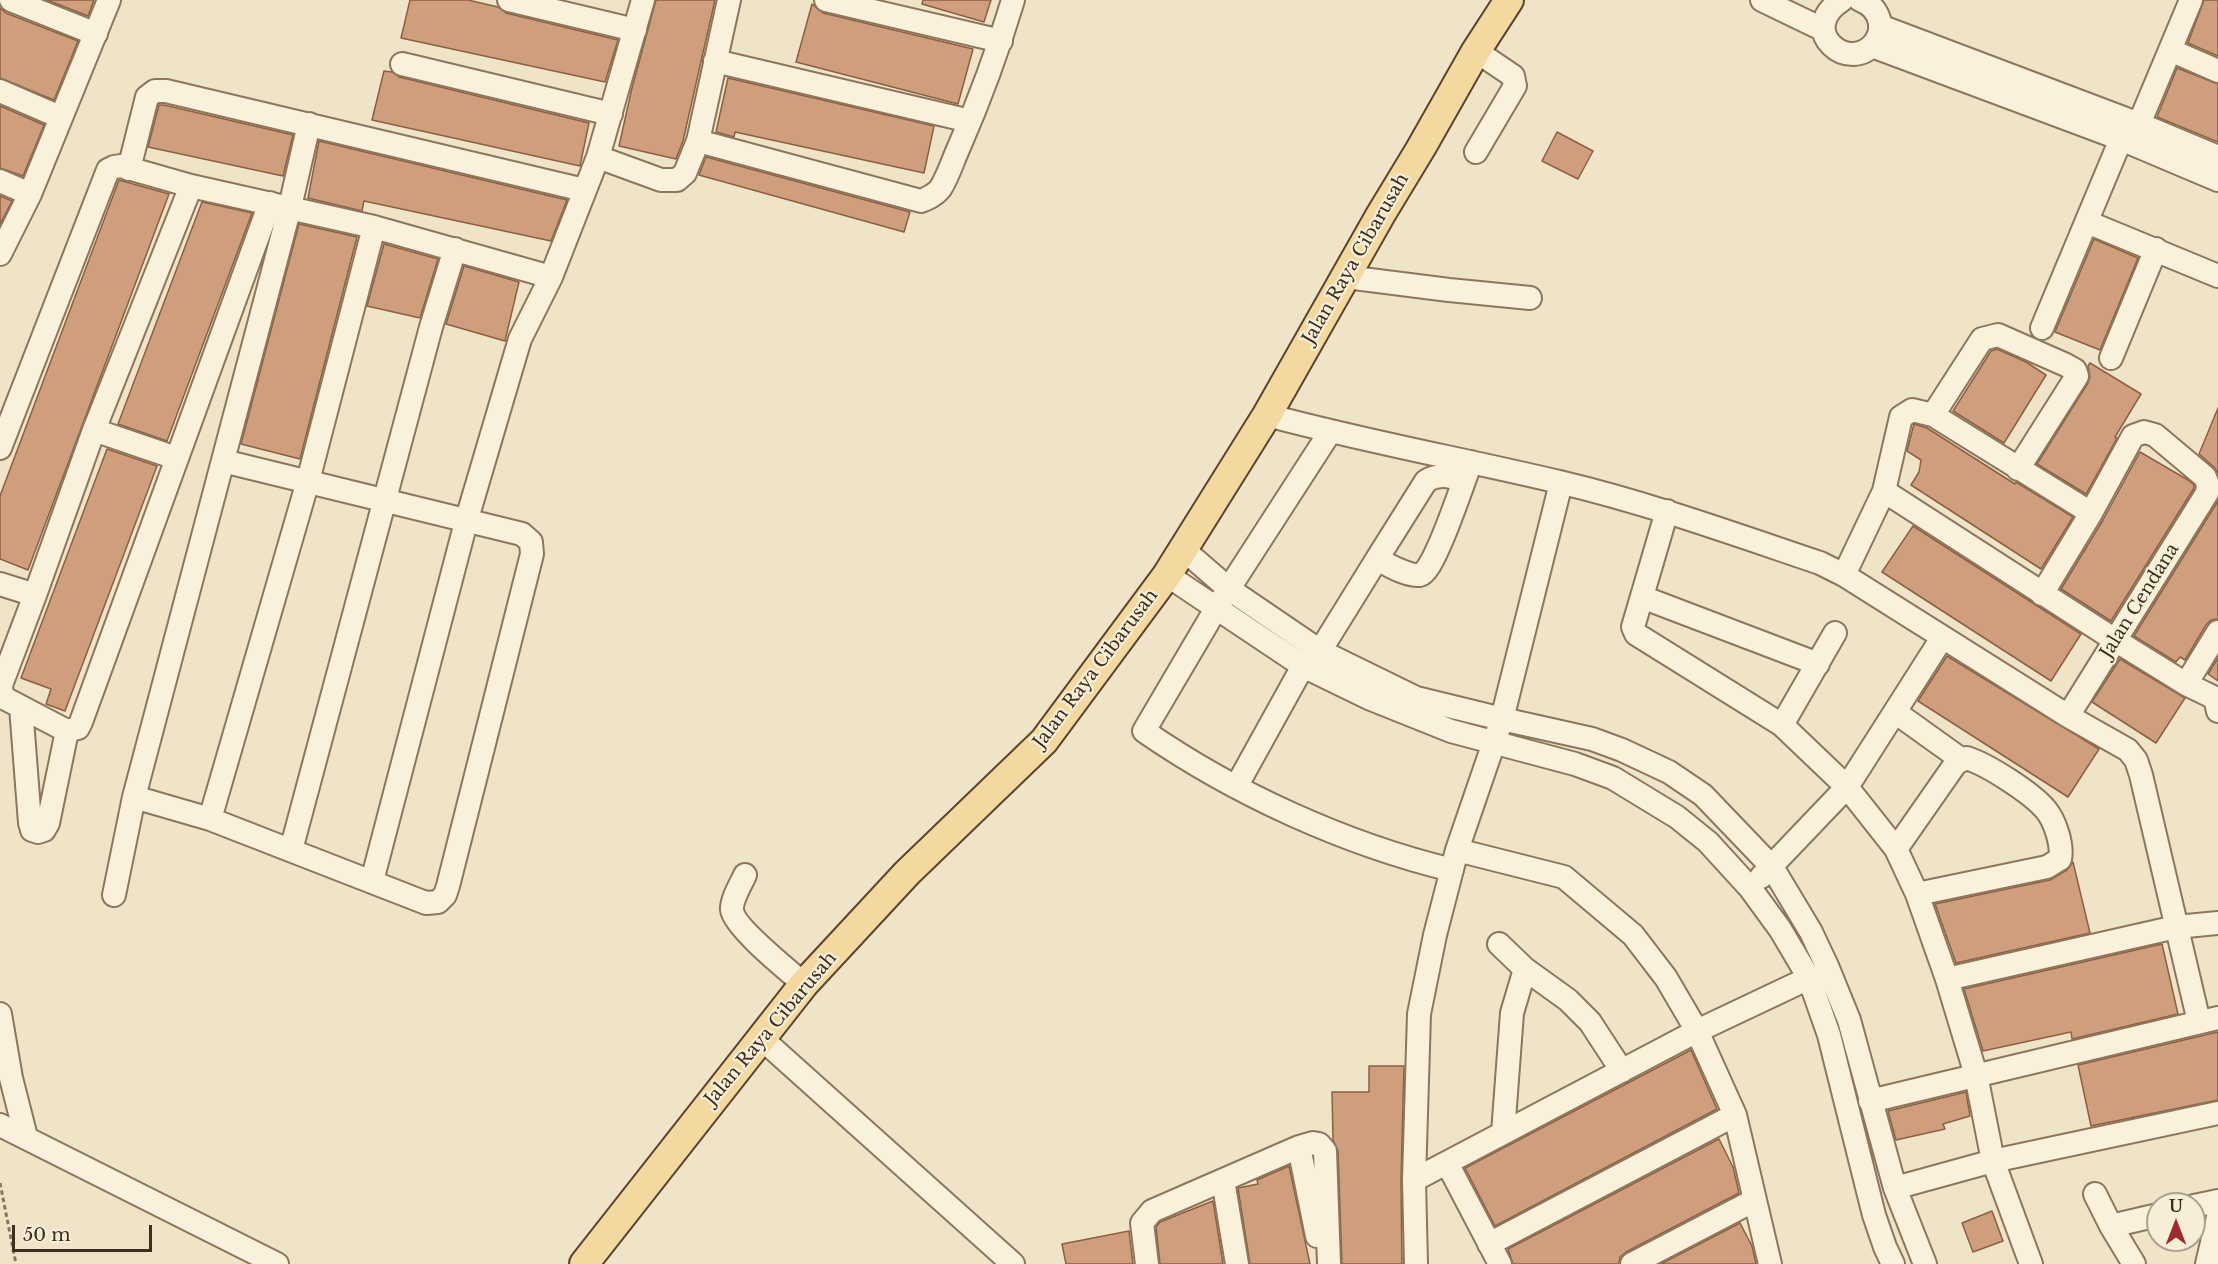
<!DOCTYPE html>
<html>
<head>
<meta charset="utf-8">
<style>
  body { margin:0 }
  #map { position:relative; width:2218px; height:1264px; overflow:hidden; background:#f0e4c8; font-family:"Libre Baskerville",serif }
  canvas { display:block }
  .north { position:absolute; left:2146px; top:1192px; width:60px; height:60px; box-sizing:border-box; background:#f7eed8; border:2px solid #ada18e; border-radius:50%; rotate:0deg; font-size:16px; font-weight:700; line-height:24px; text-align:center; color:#3d2e20 }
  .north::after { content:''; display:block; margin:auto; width:21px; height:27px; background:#9e2a2b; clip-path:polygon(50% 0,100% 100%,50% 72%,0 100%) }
  .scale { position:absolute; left:12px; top:1225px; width:140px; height:27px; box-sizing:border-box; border:3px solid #3d2e20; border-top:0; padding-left:8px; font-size:18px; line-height:21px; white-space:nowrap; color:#3d2e20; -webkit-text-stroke:4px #f7eed8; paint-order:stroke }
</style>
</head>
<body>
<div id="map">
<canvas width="2218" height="1264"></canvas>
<div class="north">U</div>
<div class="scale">50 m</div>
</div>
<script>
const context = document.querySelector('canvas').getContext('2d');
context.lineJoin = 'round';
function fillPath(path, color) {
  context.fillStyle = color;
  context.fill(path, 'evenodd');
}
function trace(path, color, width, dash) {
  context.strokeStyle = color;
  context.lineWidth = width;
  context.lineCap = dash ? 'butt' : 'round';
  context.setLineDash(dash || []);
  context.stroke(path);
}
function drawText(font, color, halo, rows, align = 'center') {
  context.font = font + ' "Libre Baskerville",serif';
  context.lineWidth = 4.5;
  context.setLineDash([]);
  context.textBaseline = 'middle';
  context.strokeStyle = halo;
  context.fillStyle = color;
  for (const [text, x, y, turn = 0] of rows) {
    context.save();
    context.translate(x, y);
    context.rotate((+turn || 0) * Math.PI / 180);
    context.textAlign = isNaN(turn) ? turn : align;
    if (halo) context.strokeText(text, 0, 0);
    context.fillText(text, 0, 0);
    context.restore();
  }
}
const building = new Path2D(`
  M 47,0 L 94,0 L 88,16 Z
  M 410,0 L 468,0 L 498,7 L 506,13 L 618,40 L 605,82 L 401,38 Z
  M 656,0 L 715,0 L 683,141 L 676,159 L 619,146 L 632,88 Z
  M 923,0 L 991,0 L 984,22 L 922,4 Z
  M 2204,0 L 2218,0 L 2218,56 L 2188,43 Z
  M 812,4 L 823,13 L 973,49 L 958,104 L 796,62 Z
  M 0,8 L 6,13 L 78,41 L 54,100 L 0,78 Z
  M 2177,68 L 2218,84 L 2218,142 L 2157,117 Z
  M 384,71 L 392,72 L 399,77 L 589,123 L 580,166 L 372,120 Z
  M 728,78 L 934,126 L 924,173 L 735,132 L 734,137 L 716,132 Z
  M 159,105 L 164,105 L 293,135 L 283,176 L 148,147 Z
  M 0,106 L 44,125 L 23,176 L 0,168 Z
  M 1557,132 L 1593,151 L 1578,179 L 1542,161 Z
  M 319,141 L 567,200 L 551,241 L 364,201 L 362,211 L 308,198 Z
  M 706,157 L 910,212 L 904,232 L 699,175 Z
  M 119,180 L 169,194 L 28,570 L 0,559 L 0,496 Z
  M 0,196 L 12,201 L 0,224 Z
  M 202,202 L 252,213 L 167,441 L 118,424 Z
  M 299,224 L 357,237 L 300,459 L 241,444 Z
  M 2094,239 L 2138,258 L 2100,350 L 2055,332 Z
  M 384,244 L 438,259 L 420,318 L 367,306 Z
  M 464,266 L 519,282 L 505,341 L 446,324 Z
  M 1997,349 L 2026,362 L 2046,375 L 2004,443 L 1953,411 L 1991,351 Z
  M 2090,363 L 2141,394 L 2115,437 L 2117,438 L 2086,494 L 2037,464 L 2088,383 L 2090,377 L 2088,366 Z
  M 2218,408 L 2218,473 L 2214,467 L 2199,454 Z
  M 1914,424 L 1927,428 L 2015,484 L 2016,482 L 2073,517 L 2041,569 L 1911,485 L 1919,472 L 1921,460 L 1907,451 Z
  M 107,449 L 157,466 L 65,711 L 46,704 L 51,689 L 21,678 Z
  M 2140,452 L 2188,480 L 2194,485 L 2194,488 L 2111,621 L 2061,589 L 2103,520 Z
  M 2218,501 L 2218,619 L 2211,620 L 2206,625 L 2185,660 L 2180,657 L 2176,662 L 2134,636 Z
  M 1913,526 L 2081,634 L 2051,681 L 1882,572 Z
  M 1947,656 L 2099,749 L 2068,797 L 1918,701 Z
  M 2218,658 L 2218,681 L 2208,674 Z
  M 2120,659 L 2185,698 L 2156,743 L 2092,702 Z
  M 2073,862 L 2090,933 L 1956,963 L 1935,904 L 2050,880 L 2067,870 Z
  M 2162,944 L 2178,1014 L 2072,1039 L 2071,1032 L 1983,1051 L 1964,989 Z
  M 2218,1032 L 2218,1100 L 2091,1126 L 2078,1065 Z
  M 1691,1050 L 1717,1109 L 1495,1226 L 1465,1168 Z
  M 1369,1066 L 1404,1066 L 1401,1180 L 1402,1264 L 1342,1264 L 1338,1151 L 1333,1140 L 1332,1092 L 1369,1092 Z
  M 1966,1092 L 1970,1116 L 1943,1124 L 1945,1129 L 1896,1140 L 1888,1111 Z
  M 1719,1139 L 1733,1167 L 1739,1193 L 1626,1252 L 1620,1257 L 1619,1264 L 1513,1264 L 1508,1249 Z
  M 1289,1166 L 1310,1264 L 1250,1264 L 1238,1188 L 1258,1184 L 1257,1180 Z
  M 1213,1201 L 1223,1264 L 1160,1264 L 1156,1227 L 1160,1222 Z
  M 1992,1211 L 2003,1241 L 1973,1252 L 1962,1223 Z
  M 1740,1223 L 1752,1246 L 1756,1264 L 1661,1264 Z
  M 1129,1231 L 1133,1264 L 1066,1264 L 1062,1244 Z`);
const path = new Path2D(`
  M 0,1183 L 16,1264`);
const minor = new Path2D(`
  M 11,0 L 96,34
  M 509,0 L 635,30
  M 826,0 L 1001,41
  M 1762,0 L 1822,29
  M 1842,0 C 1795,30 1850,77 1876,41 C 1879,36 1881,29 1880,23 C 1878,12 1871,4 1860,0
  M 1880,26 L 2139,124 L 2218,157
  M 1872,46 L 2121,139 L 2218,180
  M 2170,50 L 2218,71
  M 715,61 L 970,121
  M 402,64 L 611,114
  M 0,91 L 60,117
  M 2139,124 L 2191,0
  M 698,141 L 921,201 C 928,198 935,195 940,189 C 948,177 953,160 959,147 C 980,99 998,50 1013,0
  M 1476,152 L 1515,86 L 1513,76 L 1476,51
  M 598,157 L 661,180 L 677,180 L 685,173 L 698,141 L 729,0
  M 129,169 L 147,97 L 155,91 L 166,91 L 584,190
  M 0,181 L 30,194
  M 191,186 L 94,430 L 35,595 L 1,685 L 2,696 L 6,699 L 67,731 L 78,728 L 81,722 L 270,203
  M 2087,222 L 2218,276
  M 0,254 L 30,194 L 109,0
  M 1346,277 L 1449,290 L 1530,298
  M 2042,328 L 2121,139
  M 2111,358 L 2156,249
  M 1267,415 C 1363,441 1462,459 1559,482 C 1648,503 1734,534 1820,563 L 1844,575 L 2068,716 L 2128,750 L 2136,760 L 2141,775 L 2199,1022
  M 1933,415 L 1982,339 L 1998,335 L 2066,365 L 2075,370 L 2077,376 L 2018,469
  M 94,430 L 176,458
  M 1330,432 L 1217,607 L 1144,731 C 1235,794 1345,844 1452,870
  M 0,448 L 108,170 L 114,167 L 121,166 L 191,186 L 374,227 L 551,277
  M 1884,491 L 2115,640 L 2186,684 L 2215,698 L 2218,711
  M 1667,511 L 1633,627 L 1636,634 L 1782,725 L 1847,787 L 1896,849 L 1917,894 L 1947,979 L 1976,1075 L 1993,1161 L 2031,1264
  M 1184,550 L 1229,589 L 1320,651 L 1416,698 L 1502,719 L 1592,739 L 1622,750 L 1669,772 L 1703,795 L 1772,867 L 1811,932 L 1827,966 L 1849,1020 L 1895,1188 L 1925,1264
  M 1377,559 L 1426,481 C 1439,473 1449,476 1464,480
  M 1167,575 L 1303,666 L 1371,699 L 1451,731 L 1575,764 L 1613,778 L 1677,817 L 1708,842 L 1750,888 L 1780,929 L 1809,978 L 1829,1035 L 1874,1215 L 1885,1247 L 1893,1264
  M 1844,575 L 1884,491 L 1901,417 L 1912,410 L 1933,415 L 2091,513
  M 0,584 L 35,595
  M 2042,594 L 2091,513 L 2133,436 L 2144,432 L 2155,435 L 2205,477 L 2208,485 L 2207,493 L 2068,716
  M 1642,597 L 1818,664
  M 1320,651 L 1377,559 C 1389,565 1406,576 1420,575 C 1434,573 1464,479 1471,462
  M 2186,684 L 2218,632
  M 21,707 L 30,823 L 32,830 L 38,832 L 44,830 L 48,823 L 67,731
  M 1895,712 L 1962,760
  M 1782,725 L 1835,633
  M 1236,787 L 1303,666
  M 134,797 L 210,819 L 426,903 L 438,902 L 445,895 L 448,886 L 532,554 L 531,542 L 522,534 L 223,461
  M 210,819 L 308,481 L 374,227
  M 1896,849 L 1956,763 L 1967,758 C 1988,765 2032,793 2046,810 C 2055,821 2063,845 2060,859 L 2047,867 L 1917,894
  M 291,850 L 431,327 L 455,249
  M 1457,850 L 1564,877 L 1633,935 L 1666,978 L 1697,1031 L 1735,1115 L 1770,1264
  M 745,875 C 741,884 731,900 732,910 C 734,927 790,972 804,984
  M 1761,877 L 1847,787 L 1942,638
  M 372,881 L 466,522 L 520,339 L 551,277 L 598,157 L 643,0
  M 114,895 L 134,797 L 290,207 L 309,124
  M 1499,944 L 1525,969 L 1568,1000 L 1590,1022 L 1622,1071
  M 1947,979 L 2176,927 L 2218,923
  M 0,1014 L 11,1078 L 26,1137
  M 761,1038 L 1013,1264
  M 1870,1101 L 2218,1018
  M 0,1125 L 277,1264
  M 1503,1133 L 1512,1013 L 1525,969
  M 1299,1147 L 1317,1236
  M 1447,1163 L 1500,1264
  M 1223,1180 L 1237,1264
  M 1414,1180 L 1697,1031 L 1809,978
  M 1895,1188 L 1993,1161 L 2218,1113
  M 2095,1194 L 2111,1226 L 2134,1264
  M 2194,1206 L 2218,1201
  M 2111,1226 L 2158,1215
  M 1489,1244 L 1735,1115
  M 1147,1264 L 1142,1223 L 1152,1211 L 1299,1147 L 1313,1143 L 1319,1144 L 1325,1151 L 1329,1264
  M 1416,1264 L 1414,1180 L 1419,1014 L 1435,935 L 1457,850 L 1502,719 L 1561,483
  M 1632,1264 L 1755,1200
  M 2207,1264 L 2218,1217`);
const major = new Path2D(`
  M 584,1264 L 804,984 L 907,873 L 1044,741 L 1167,575 L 1267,415 L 1381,214 L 1421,148 L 1476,51 L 1509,0`);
const streetNames = [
  ["Jalan Raya Cibarusah",1356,259,-60],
  ["Jalan Cendana",2140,601,-58],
  ["Jalan Raya Cibarusah",1096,669,-53],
  ["Jalan Raya Cibarusah",771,1029,-50]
];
fillPath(building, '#cf9f7d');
trace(building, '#8d5f41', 1.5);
trace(minor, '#8d765c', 26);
trace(major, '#5b4430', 32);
trace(path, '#8d765c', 3, [4.5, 3]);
trace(minor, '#faf1dc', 22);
trace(major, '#f3d9a0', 28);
drawText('18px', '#3d2e20', '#f7eed8', streetNames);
</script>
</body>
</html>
